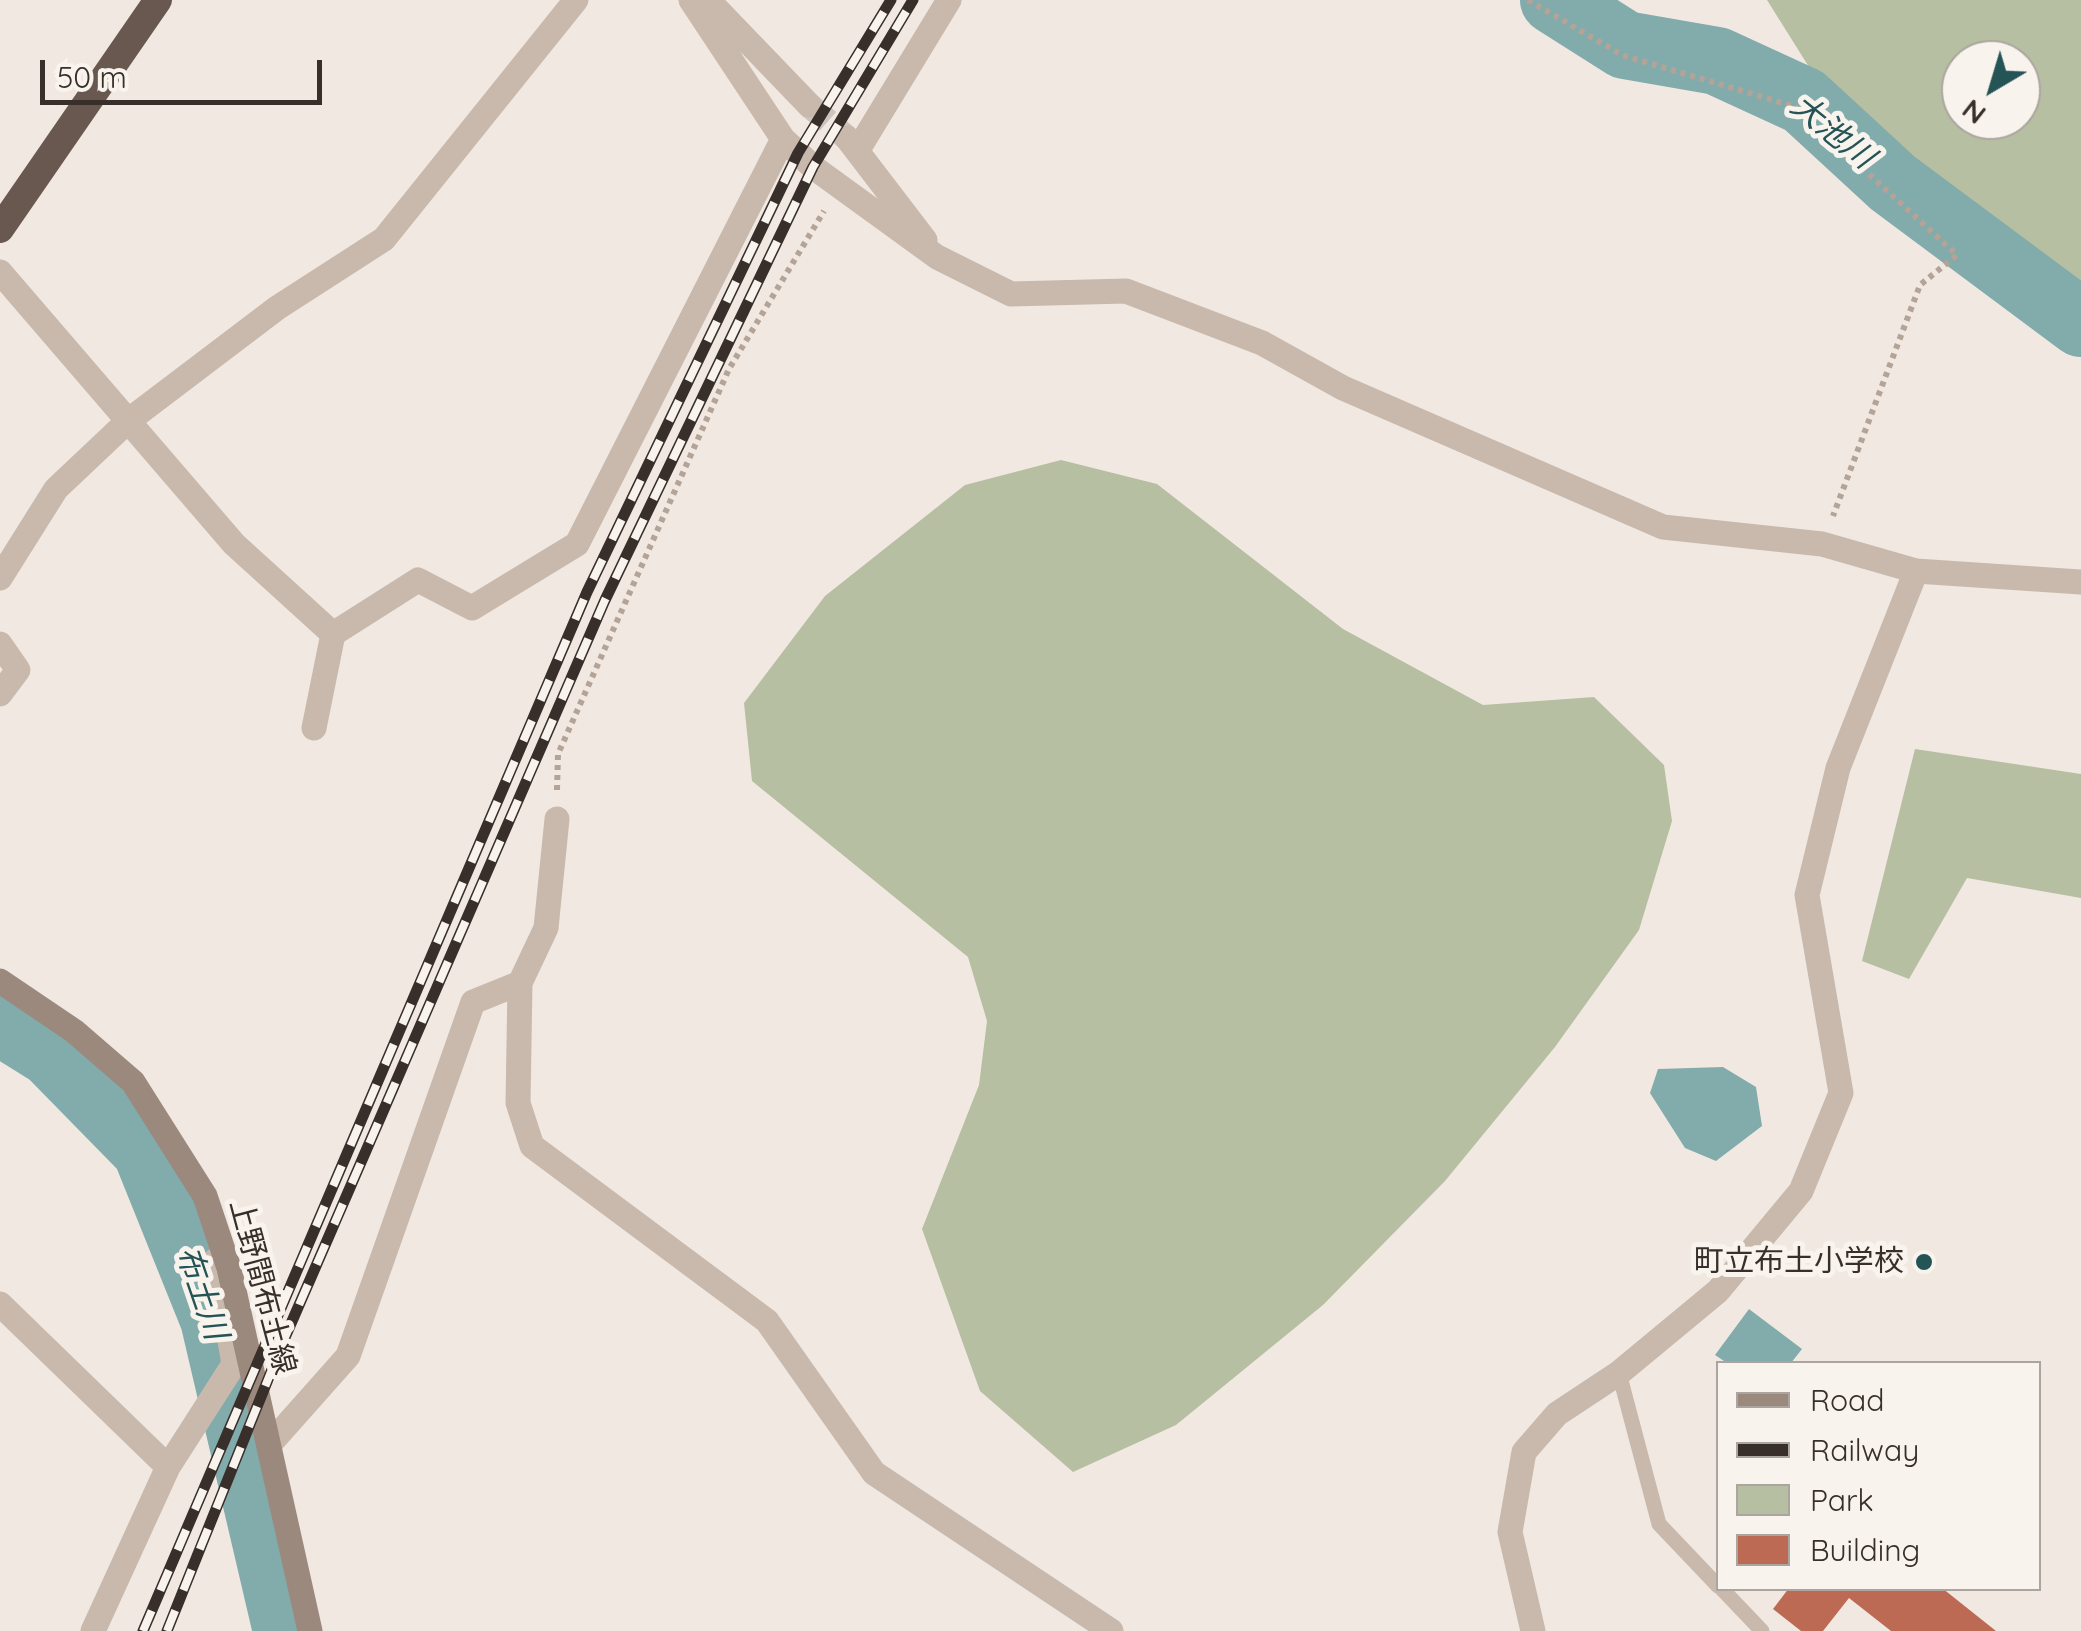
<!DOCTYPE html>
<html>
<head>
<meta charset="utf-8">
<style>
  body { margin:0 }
  #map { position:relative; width:2081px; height:1631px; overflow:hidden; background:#f1e9e1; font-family:Quicksand,sans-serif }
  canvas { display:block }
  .legend { position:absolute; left:1716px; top:1361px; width:325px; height:230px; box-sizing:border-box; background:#f9f3ed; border:2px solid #aca59f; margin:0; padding:12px 18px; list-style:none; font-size:30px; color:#382f2b }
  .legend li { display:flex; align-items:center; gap:20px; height:50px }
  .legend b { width:50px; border:2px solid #aca59f }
  .north { position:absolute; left:1941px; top:40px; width:100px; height:100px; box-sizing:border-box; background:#f9f3ed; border:2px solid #aca59f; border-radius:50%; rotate:218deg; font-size:28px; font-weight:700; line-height:40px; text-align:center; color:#382f2b }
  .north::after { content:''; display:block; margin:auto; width:35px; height:45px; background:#245456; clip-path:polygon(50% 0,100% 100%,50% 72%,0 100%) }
  .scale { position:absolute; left:40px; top:60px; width:282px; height:45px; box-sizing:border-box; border:5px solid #382f2b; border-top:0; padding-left:12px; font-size:30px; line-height:35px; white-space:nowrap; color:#382f2b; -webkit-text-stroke:8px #f9f3ed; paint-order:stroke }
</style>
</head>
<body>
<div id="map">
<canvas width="2081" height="1631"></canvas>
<ul class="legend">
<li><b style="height:12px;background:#9c897e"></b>Road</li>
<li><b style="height:12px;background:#382f2b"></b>Railway</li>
<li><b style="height:28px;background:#b6bfa1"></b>Park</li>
<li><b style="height:28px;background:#bc6a54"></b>Building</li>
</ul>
<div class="north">N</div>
<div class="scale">50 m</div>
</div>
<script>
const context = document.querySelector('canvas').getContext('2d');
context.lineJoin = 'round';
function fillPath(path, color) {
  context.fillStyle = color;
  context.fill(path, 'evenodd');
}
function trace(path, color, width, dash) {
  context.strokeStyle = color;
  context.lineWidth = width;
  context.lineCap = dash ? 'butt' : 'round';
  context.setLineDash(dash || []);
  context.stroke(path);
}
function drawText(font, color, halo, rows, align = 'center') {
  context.font = font + ' Quicksand,"Noto Sans JP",sans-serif';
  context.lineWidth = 10;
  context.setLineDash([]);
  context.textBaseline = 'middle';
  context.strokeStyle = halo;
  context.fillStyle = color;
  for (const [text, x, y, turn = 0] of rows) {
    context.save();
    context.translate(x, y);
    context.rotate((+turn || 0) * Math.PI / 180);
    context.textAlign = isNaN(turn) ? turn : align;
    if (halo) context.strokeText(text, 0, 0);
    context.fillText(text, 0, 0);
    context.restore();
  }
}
const green = new Path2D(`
  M 1767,0 L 2081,0 L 2081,293 L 1913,177 L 1819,83 ZM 1961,60 L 2021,60 L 2021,120 L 1961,120 Z
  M 1061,460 L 1157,484 L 1343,629 L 1483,705 L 1594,697 L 1664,765 L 1672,821 L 1639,930 L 1555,1047 L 1445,1181 L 1323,1305 L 1176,1425 L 1073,1472 L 980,1391 L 922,1229 L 979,1085 L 987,1021 L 968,957 L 752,781 L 744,703 L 825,596 L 965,485 Z
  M 1915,749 L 2081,774 L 2081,898 L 1967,878 L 1909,979 L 1862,961 Z`);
const water = new Path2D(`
  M 1723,1067 L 1756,1087 L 1762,1126 L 1716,1161 L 1685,1148 L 1650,1093 L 1658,1069 Z
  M 1749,1309 L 1802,1349 L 1791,1363 L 1727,1363 L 1715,1355 Z`);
const river = new Path2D(`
  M 1554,0 L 1625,45 L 1717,61 L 1804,101 L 1893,183 L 2081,323
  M 0,1021 L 51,1053 L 146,1150 L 214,1319 L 287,1631`);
const building = new Path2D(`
  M 1789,1588 L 1942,1588 L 1996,1631 L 1891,1631 L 1849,1598 L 1823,1631 L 1801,1631 L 1773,1609 Z`);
const minorTunnel = new Path2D(`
  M 809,105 L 847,138`);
const path = new Path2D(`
  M 1528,0 L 1622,55 L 1796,107 L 1957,255 L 1920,285 L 1833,516
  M 557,790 L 558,754 L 729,369 L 824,211`);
const service = new Path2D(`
  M 1619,1373 L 1659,1524 L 1718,1586
  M 1721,1588 L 1762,1631`);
const minor = new Path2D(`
  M 691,0 L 783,139 L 813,167 L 937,257 L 1011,294 L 1126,291 L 1262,343 L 1343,388 L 1663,527 L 1822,544 L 1916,571 L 2081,582
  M 708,0 L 809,105
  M 847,138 L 925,240
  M 859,148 L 949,0
  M 0,272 L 234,544 L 333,634
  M 0,578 L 56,489 L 128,421 L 277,308 L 384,239 L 576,0
  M 0,644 L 18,670 L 0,694
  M 314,728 L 333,634 L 418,580 L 472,608 L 577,544 L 783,139
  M 557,819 L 546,928 L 520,983 L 518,1103 L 532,1146 L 767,1321 L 874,1473 L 1111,1631
  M 0,1304 L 168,1467
  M 269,1445 L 348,1356 L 473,1002 L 520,983
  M 93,1631 L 168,1467 L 234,1364 L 216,1260`);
const tertiary = new Path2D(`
  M 1533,1631 L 1510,1532 L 1524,1452 L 1557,1414 L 1619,1373 L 1718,1291 L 1801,1191 L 1841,1093 L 1807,895 L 1838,768 L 1916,571`);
const secondary = new Path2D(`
  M 0,981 L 74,1031 L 133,1082 L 205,1196 L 229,1268 L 310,1631`);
const trunk = new Path2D(`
  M 0,229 L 158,0`);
const rail = new Path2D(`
  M 143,1631 L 587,592 L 798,153 L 891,0
  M 167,1631 L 283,1342 L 605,600 L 813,167 L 913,0`);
const markers = [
  [1924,1262,10,"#245456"]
];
const poiNames = [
  ["町立布土小学校",1904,1262]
];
const streetNames = [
  ["上野間布土線",262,1287,75]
];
const waterNames = [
  ["大池川",1832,132,39],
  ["布土川",201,1293,71]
];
fillPath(green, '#b6bfa1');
fillPath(water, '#82abac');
trace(river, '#82abac', 68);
fillPath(building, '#bc6a54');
trace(minorTunnel, '#ccc4bd', 25, [25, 12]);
trace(path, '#b4a397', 6, [5, 5]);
trace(service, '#c9b9ad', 15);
trace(minor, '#c9b9ad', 25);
trace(tertiary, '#c9b9ad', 25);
trace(secondary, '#9c897e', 25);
trace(trunk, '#685850', 28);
trace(rail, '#382f2b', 11);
trace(rail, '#f9f3ed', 8, [22]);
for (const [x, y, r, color] of markers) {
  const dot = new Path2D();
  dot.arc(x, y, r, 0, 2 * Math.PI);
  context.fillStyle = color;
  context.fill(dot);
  trace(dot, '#f9f3ed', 4);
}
drawText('30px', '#382f2b', '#f9f3ed', poiNames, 'right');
drawText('30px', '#382f2b', '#f9f3ed', streetNames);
drawText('italic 32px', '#245456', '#f9f3ed', waterNames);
</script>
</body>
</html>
